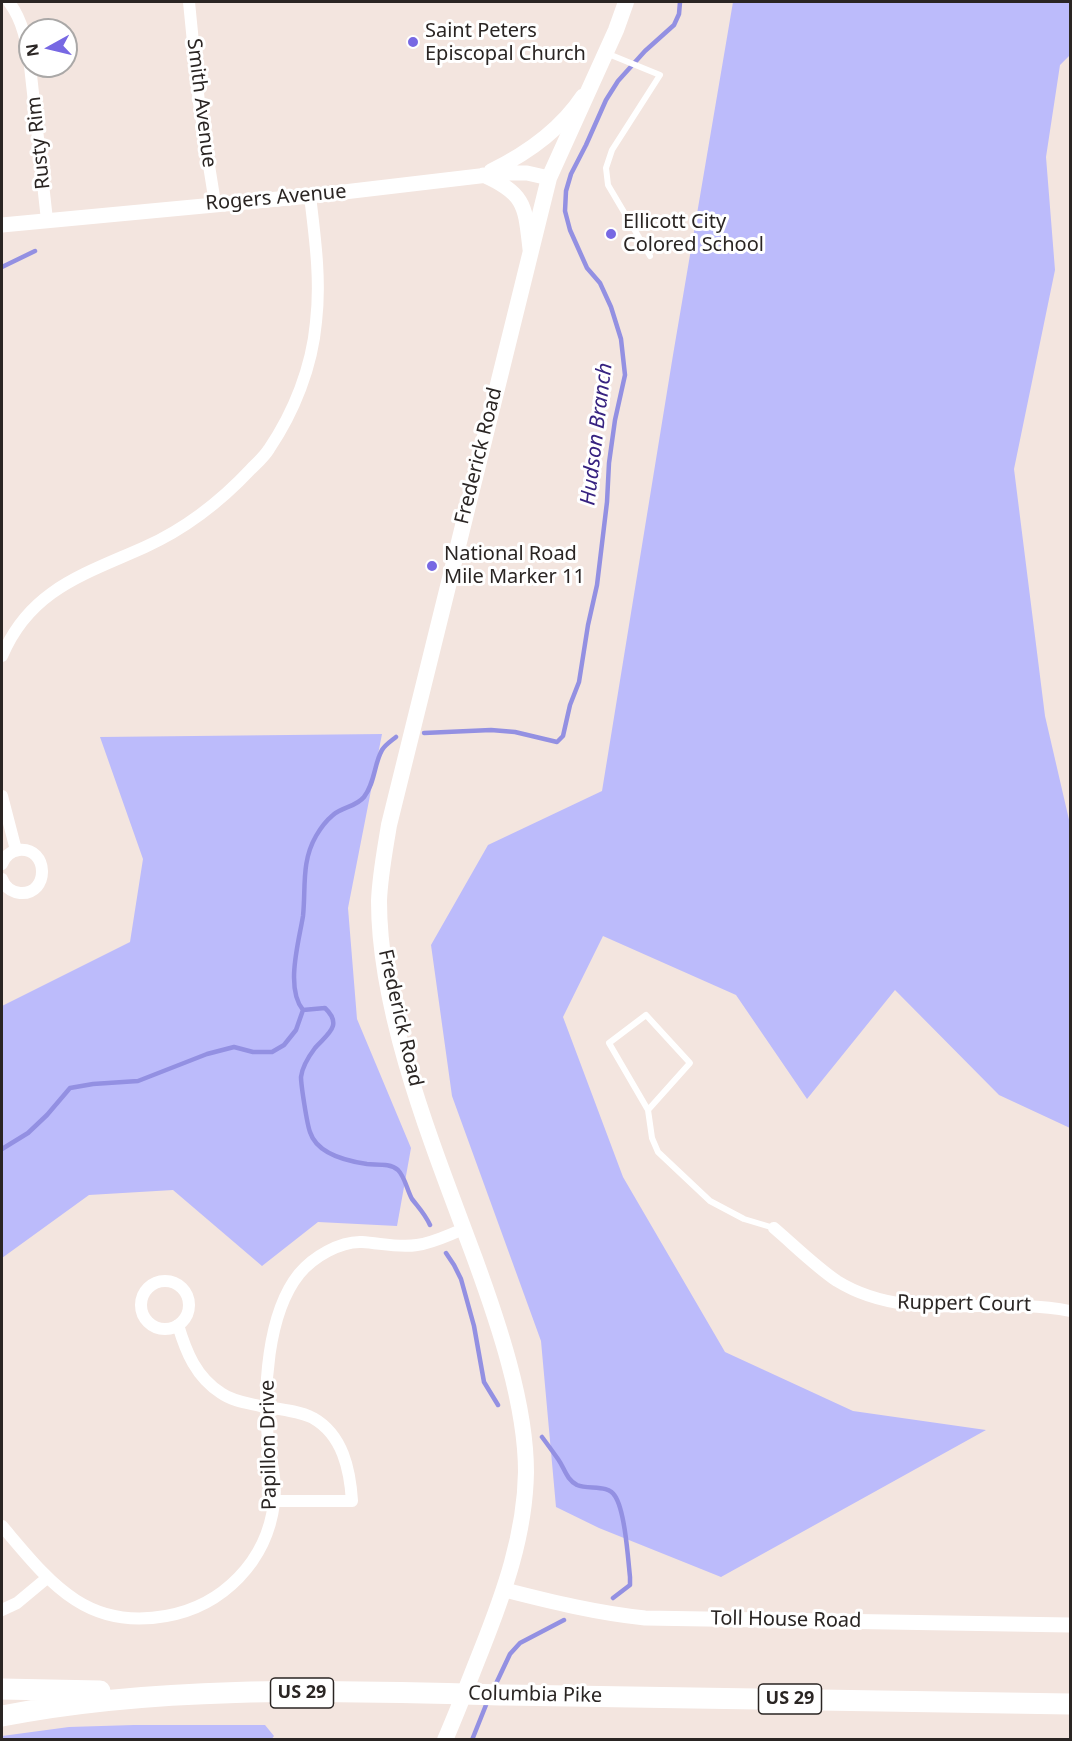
<!DOCTYPE html>
<html>
<head>
<meta charset="utf-8">
<style>
  body { margin:0 }
  #map { position:relative; width:1072px; height:1741px; overflow:hidden; background:#f3e5df; font-family:"Noto Sans",sans-serif }
  canvas { display:block }
  .frame { position:absolute; inset:0; border:3px solid #2a2523; pointer-events:none }
  .north { position:absolute; left:18px; top:18px; width:60px; height:60px; box-sizing:border-box; background:#fff; border:2px solid #aaa8a7; border-radius:50%; rotate:262deg; font-size:16px; font-weight:700; line-height:24px; text-align:center; color:#2a2523 }
  .north::after { content:''; display:block; margin:auto; width:21px; height:27px; background:#7768e3; clip-path:polygon(50% 0,100% 100%,50% 72%,0 100%) }
</style>
</head>
<body>
<div id="map">
<canvas width="1072" height="1741"></canvas>
<div class="frame"></div>
<div class="north">N</div>
</div>
<script>
const context = document.querySelector('canvas').getContext('2d');
context.lineJoin = 'round';
function fillPath(path, color) {
  context.fillStyle = color;
  context.fill(path, 'evenodd');
}
function trace(path, color, width, dash) {
  context.strokeStyle = color;
  context.lineWidth = width;
  context.lineCap = dash ? 'butt' : 'round';
  context.setLineDash(dash || []);
  context.stroke(path);
}
function drawText(font, color, halo, rows, align = 'center') {
  context.font = font + ' "Noto Sans",sans-serif';
  context.lineWidth = 6;
  context.setLineDash([]);
  context.textBaseline = 'middle';
  context.strokeStyle = halo;
  context.fillStyle = color;
  for (const [text, x, y, turn = 0] of rows) {
    context.save();
    context.translate(x, y);
    context.rotate((+turn || 0) * Math.PI / 180);
    context.textAlign = isNaN(turn) ? turn : align;
    if (halo) context.strokeText(text, 0, 0);
    context.fillText(text, 0, 0);
    context.restore();
  }
}
const green = new Path2D(`
  M 733,2 L 1070,2 L 1070,55 L 1060,65 L 1046,157 L 1055,270 L 1014,469 L 1045,716 L 1070,824 L 1070,1128 L 999,1095 L 895,990 L 807,1099 L 736,995 L 603,936 L 563,1017 L 623,1177 L 725,1352 L 853,1411 L 986,1430 L 721,1577 L 599,1528 L 556,1507 L 541,1341 L 452,1096 L 431,945 L 488,845 L 602,791 L 673,355 Z
  M 382,734 L 348,908 L 357,1019 L 411,1148 L 397,1226 L 318,1222 L 262,1266 L 173,1190 L 89,1195 L 2,1258 L 2,1006 L 130,942 L 143,859 L 100,737 Z
  M 134,1725 L 265,1725 L 274,1736 L 271,1740 L 2,1739 L 2,1736 L 69,1727 Z`);
const stream = new Path2D(`
  M 2,267 L 35,251
  M 424,733 L 491,730 L 515,732 L 557,742 L 563,736 L 570,705 L 579,682 L 588,625 L 597,585 L 607,502 L 609,463 L 615,420 L 625,375 L 621,339 L 611,307 L 600,283 L 587,268 L 570,230 L 565,211 L 566,191 L 571,174 L 586,145 L 606,100 L 618,81 L 645,51 L 674,25 L 679,14 L 680,2
  M 396,737 C 391,741 385,745 382,750 C 374,764 375,783 364,797 C 356,807 342,807 333,815 C 327,820 320,829 316,836 C 301,862 306,888 303,916 C 299,941 285,988 303,1010 L 325,1008 C 344,1026 326,1035 315,1048 C 309,1056 302,1068 301,1077 C 301,1085 307,1124 310,1132 C 317,1154 346,1161 367,1164 C 377,1165 390,1163 398,1170 C 405,1177 407,1190 412,1199 C 419,1208 425,1214 430,1225
  M 2,1149 L 28,1133 L 47,1115 L 70,1088 L 93,1084 L 138,1081 L 207,1054 L 234,1047 L 253,1052 L 272,1052 L 284,1045 L 296,1030 L 303,1010
  M 446,1253 L 454,1265 L 461,1279 L 474,1326 L 484,1382 L 498,1405
  M 542,1437 C 548,1445 553,1452 558,1459 C 565,1469 566,1479 577,1485 C 589,1490 608,1484 615,1496 C 625,1511 628,1558 630,1577 L 630,1585 L 613,1598
  M 493,1690 L 510,1654 L 520,1643 L 564,1620
  M 472,1740 L 488,1700`);
const service = new Path2D(`
  M 606,53 L 660,75 L 612,150 L 606,168 L 608,185 L 650,256
  M 648,1110 L 690,1063 L 646,1015 L 609,1043 L 648,1110 L 652,1138 L 658,1152 L 710,1201 L 744,1219 L 774,1228`);
const minor = new Path2D(`
  M 9,2 C 23,21 27,43 30,66
  M 189,2 L 199,103 L 215,203
  M 30,66 L 47,220
  M 2,656 C 30,589 85,574 145,547 C 185,529 221,501 251,469 C 257,463 264,457 269,449 C 294,412 312,367 316,322 C 321,280 315,238 310,196
  M 2,796 L 16,850
  M 2,864 C 5,856 11,851 19,850 C 49,847 50,895 20,893 C 11,892 5,887 2,879
  M 774,1228 C 794,1245 815,1266 837,1281 C 908,1325 993,1295 1070,1311
  M141 1305a24 24 0 1 1 48 0a24 24 0 1 1-48 0Z
  M 178,1325 C 186,1352 196,1377 221,1393 C 232,1401 247,1403 260,1406 C 277,1409 297,1410 313,1418 C 343,1435 350,1470 352,1501 L 274,1501
  M 2,1526 C 48,1580 85,1631 166,1616 C 223,1606 267,1561 274,1503 C 277,1482 271,1460 268,1440 C 263,1391 267,1314 299,1274 C 313,1257 340,1241 362,1242 C 380,1243 398,1248 417,1245 C 433,1243 448,1235 464,1229
  M 2,1610 L 17,1603 L 47,1578`);
const tertiary = new Path2D(`
  M 491,171 C 526,154 561,129 583,96
  M 483,175 C 526,194 525,206 530,249
  M 2,225 L 310,196 L 505,173 L 527,173 L 549,178
  M 505,1590 C 552,1602 597,1613 645,1618 L 1070,1625`);
const secondary = new Path2D(`
  M 445,1740 C 458,1710 469,1681 481,1651 C 504,1593 525,1535 526,1472 C 526,1404 498,1322 475,1259 C 435,1151 379,1016 379,901 C 380,875 385,850 389,825 L 549,178 L 616,30 L 626,2`);
const motorway = new Path2D(`
  M 2,1689 L 100,1691
  M 2,1716 C 165,1684 340,1691 506,1695 C 694,1698 882,1701 1070,1704`);
const markers = [
  [413,42,6,"#7768e3"],
  [611,234,6,"#7768e3"],
  [432,566,6,"#7768e3"]
];
const shields = [
  [302,1693,63],
  [790,1699,63]
];
const shieldNames = [
  ["US 29",302,1693],
  ["US 29",790,1699]
];
const poiNames = [
  ["Saint Peters",425,31],
  ["Episcopal Church",425,54],
  ["Ellicott City",623,222],
  ["Colored School",623,245],
  ["National Road",444,554],
  ["Mile Marker 11",444,577]
];
const streetNames = [
  ["Smith Avenue",201,103,83],
  ["Rusty Rim",39,143,-96],
  ["Rogers Avenue",276,198,-5],
  ["Frederick Road",479,456,-76],
  ["Frederick Road",400,1018,77],
  ["Ruppert Court",964,1304,1],
  ["Papillon Drive",269,1445,-91],
  ["Toll House Road",786,1620,1],
  ["Columbia Pike",535,1695,1]
];
const waterNames = [
  ["Hudson Branch",597,434,-83]
];
fillPath(green, '#bcbbfb');
trace(stream, '#9390e2', 4.5);
trace(service, '#fff', 6);
trace(minor, '#fff', 12);
trace(tertiary, '#fff', 15);
trace(secondary, '#fff', 16);
trace(motorway, '#fff', 21);
for (const [x, y, r, color] of markers) {
  const dot = new Path2D();
  dot.arc(x, y, r, 0, 2 * Math.PI);
  context.fillStyle = color;
  context.fill(dot);
  trace(dot, '#fff', 2);
}
for (const [x, y, w] of shields) {
  const box = new Path2D();
  box.roundRect(x - w / 2, y - 15, w, 30, 4.5);
  context.fillStyle = '#fff';
  context.fill(box);
  trace(box, '#2a2523', 1.5);
}
drawText('bold 18px', '#2a2523', null, shieldNames);
drawText('20px', '#2a2523', '#fff', poiNames, 'left');
drawText('20px', '#2a2523', '#fff', streetNames);
drawText('italic 21px', '#362280', '#fff', waterNames);
</script>
</body>
</html>
